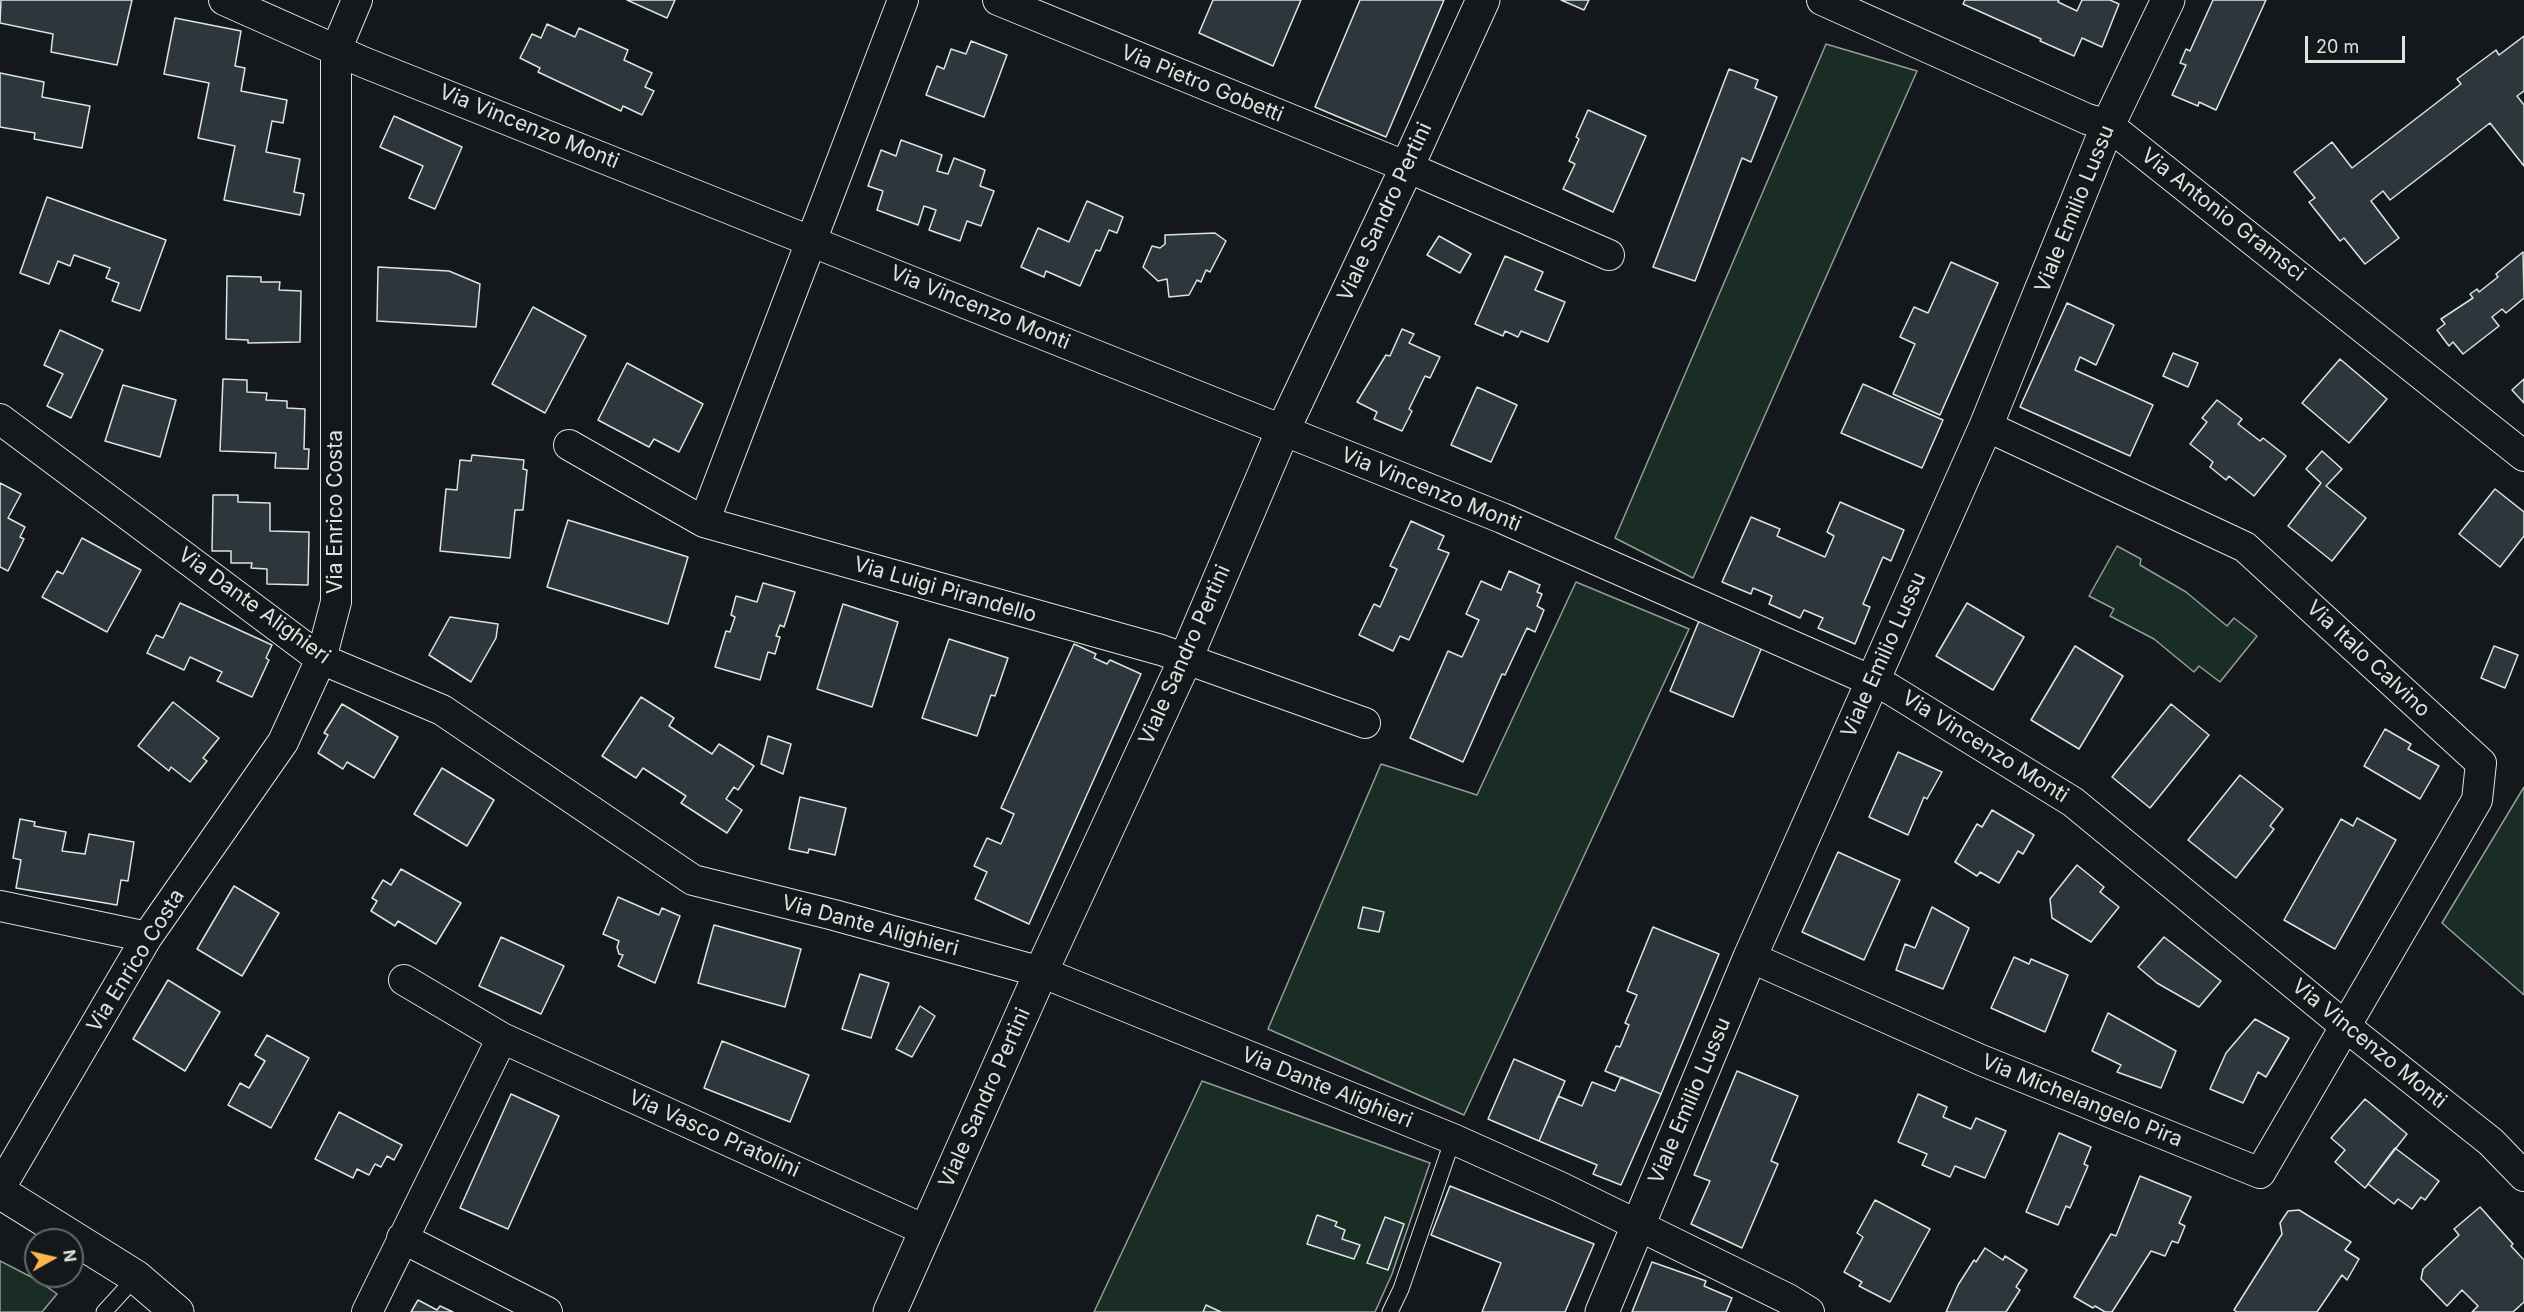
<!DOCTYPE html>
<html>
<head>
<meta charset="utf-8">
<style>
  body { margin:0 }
  #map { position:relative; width:2524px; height:1312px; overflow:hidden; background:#14181c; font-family:Inter,sans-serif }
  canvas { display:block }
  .north { position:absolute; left:24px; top:1228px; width:60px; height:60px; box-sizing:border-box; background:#14181c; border:2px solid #626a69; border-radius:50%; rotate:82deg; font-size:16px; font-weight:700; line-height:24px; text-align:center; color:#d8e6dc }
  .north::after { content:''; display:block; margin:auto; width:21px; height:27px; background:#ffb74d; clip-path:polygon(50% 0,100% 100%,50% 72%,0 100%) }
  .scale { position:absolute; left:2305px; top:36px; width:100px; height:27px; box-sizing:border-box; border:3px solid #d8e6dc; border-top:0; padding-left:8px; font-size:18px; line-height:21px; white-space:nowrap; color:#d8e6dc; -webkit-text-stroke:4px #14181c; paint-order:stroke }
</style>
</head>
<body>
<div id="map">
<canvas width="2524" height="1312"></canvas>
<div class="north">N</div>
<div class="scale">20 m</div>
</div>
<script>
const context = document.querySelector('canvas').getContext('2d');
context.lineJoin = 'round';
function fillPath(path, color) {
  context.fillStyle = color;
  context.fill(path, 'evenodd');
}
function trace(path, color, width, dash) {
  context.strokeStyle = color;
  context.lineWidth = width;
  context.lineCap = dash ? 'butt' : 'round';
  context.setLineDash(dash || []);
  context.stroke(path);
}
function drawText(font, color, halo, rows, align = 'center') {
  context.font = font + ' Inter,sans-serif';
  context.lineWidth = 4.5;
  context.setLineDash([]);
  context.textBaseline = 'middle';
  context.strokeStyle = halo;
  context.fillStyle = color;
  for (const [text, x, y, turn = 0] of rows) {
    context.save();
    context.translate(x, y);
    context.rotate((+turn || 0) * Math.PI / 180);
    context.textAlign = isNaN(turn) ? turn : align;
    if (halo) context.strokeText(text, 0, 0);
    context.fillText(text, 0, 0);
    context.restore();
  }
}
const green = new Path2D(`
  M 1826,44 L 1917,71 L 1693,578 L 1615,538 Z
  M 2117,546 L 2141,559 L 2140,565 L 2186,592 L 2227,626 L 2234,618 L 2257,636 L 2220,682 L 2199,666 L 2194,672 L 2154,639 L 2110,616 L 2114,609 L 2089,596 Z
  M 1576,582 L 1689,629 L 1464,1115 L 1268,1029 L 1381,764 L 1477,795 Z
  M 2524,787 L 2524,995 L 2442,923 Z
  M 1202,1081 L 1430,1163 L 1392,1274 L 1375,1312 L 1094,1312 Z
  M 0,1261 L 39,1281 L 57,1294 L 42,1312 L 0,1312 Z`);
const building = new Path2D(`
  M 1,0 L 132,0 L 117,65 L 51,52 L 53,34 L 0,23 Z
  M 627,0 L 675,0 L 667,18 Z
  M 1213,0 L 1301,0 L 1273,66 L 1199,33 Z
  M 1360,0 L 1444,0 L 1386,137 L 1315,107 Z
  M 1561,0 L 1589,0 L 1584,10 Z
  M 1965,0 L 2059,0 L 2058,2 L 2077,11 L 2082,0 L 2110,0 L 2119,4 L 2102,47 L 2082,38 L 2074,56 L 2040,41 L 2041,39 L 1963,4 Z
  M 2213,0 L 2266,0 L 2216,110 L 2199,102 L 2198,106 L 2172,95 L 2186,65 L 2180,63 L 2186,49 L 2190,51 Z
  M 175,18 L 241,31 L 235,66 L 245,68 L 241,91 L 287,100 L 283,123 L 272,121 L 266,152 L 300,159 L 294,192 L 304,194 L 300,215 L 224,200 L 235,146 L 198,138 L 209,83 L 164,74 Z
  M 547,24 L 575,37 L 579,28 L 628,50 L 624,60 L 652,73 L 645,87 L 654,91 L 642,115 L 623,106 L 621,111 L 538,72 L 540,68 L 520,58 L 532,34 L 541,38 Z
  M 2524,36 L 2524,91 L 2517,96 L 2524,105 L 2524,166 L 2490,123 L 2390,200 L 2383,191 L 2371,201 L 2399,238 L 2365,264 L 2344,238 L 2340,241 L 2309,202 L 2315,198 L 2294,172 L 2332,142 L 2352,168 L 2461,84 L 2457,79 L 2496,50 L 2499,55 Z
  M 971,41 L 1007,55 L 984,117 L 926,95 L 937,66 L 944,69 L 951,49 L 966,54 Z
  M 1729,69 L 1758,80 L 1755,88 L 1777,97 L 1751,162 L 1742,158 L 1695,281 L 1653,267 Z
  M 0,73 L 44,82 L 42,97 L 90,106 L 82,148 L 34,139 L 35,133 L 0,127 Z
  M 1588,110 L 1646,136 L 1613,212 L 1563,189 L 1575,164 L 1569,161 L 1579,139 L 1576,137 Z
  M 394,116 L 462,147 L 435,209 L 409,198 L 423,166 L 380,147 Z
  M 901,140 L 942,155 L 937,171 L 948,174 L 954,158 L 985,170 L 980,186 L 994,191 L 981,226 L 967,221 L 960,241 L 929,230 L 936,210 L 924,206 L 918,225 L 877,210 L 883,191 L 868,186 L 881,150 L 896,156 Z
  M 47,197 L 166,240 L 140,311 L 112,301 L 119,283 L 106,278 L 110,268 L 74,255 L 70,266 L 58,261 L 49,284 L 20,273 Z
  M 1087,201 L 1123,217 L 1117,233 L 1109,230 L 1100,251 L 1096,250 L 1080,286 L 1046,271 L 1044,277 L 1021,267 L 1038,228 L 1069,242 Z
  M 1215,233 L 1226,241 L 1210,272 L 1206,270 L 1201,282 L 1197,280 L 1189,295 L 1169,297 L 1167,279 L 1158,281 L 1143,267 L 1152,246 L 1160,248 L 1165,244 L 1165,235 Z
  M 1439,236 L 1471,254 L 1460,273 L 1427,255 Z
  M 2523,252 L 2524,298 L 2506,313 L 2502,309 L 2492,317 L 2499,326 L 2463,354 L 2453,342 L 2449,346 L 2437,330 L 2445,324 L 2441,319 L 2473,298 L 2470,294 L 2477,289 L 2479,292 L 2498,277 L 2496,274 Z
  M 1505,256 L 1543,272 L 1535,290 L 1565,302 L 1548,342 L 1521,331 L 1518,337 L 1505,331 L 1503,336 L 1475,324 Z
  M 1951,262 L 1998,283 L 1940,415 L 1893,394 L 1915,344 L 1900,337 L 1914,307 L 1928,313 Z
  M 378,267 L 449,271 L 480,284 L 476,327 L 377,321 Z
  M 227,276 L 261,277 L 261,282 L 280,282 L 279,290 L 301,291 L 300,342 L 248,343 L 248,340 L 226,339 Z
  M 2067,303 L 2114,325 L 2096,365 L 2080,357 L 2075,370 L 2153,405 L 2130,456 L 2020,407 Z
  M 533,307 L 586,336 L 545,413 L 492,384 Z
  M 1402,329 L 1414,334 L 1409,343 L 1440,357 L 1430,378 L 1425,376 L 1409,409 L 1412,411 L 1402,431 L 1374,419 L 1377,412 L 1357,402 L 1386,355 L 1390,356 Z
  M 60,330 L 103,350 L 71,418 L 47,406 L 63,374 L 44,365 Z
  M 2173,353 L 2198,363 L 2188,387 L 2163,376 Z
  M 2340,359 L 2387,399 L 2349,443 L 2302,403 Z
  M 627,363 L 703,404 L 679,452 L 654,439 L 649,447 L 598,420 Z
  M 223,379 L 247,380 L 247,392 L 267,393 L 266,400 L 287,401 L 287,408 L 305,409 L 304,449 L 309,449 L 308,469 L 275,468 L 276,453 L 220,451 Z
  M 2524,379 L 2524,403 L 2512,390 Z
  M 1863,384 L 1943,420 L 1922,468 L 1841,433 Z
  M 123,385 L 176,400 L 160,457 L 105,441 Z
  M 1477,387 L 1517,405 L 1491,462 L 1451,445 Z
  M 2217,400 L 2242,419 L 2238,424 L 2260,441 L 2263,438 L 2286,456 L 2254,496 L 2229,476 L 2226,480 L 2210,467 L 2213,462 L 2190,444 L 2207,422 L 2202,418 Z
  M 2322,451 L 2342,469 L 2326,486 L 2366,518 L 2332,561 L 2288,526 L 2321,483 L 2306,469 Z
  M 472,455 L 524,460 L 523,469 L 527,470 L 523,510 L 515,510 L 510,558 L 440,551 L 446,489 L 457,490 L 460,460 L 471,461 Z
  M 0,483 L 21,494 L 8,518 L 25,527 L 20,537 L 24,539 L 8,571 L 0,567 Z
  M 2495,489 L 2524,512 L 2524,536 L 2500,567 L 2459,534 Z
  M 213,495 L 238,495 L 238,502 L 270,503 L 270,531 L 309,532 L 308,585 L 267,584 L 267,569 L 251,568 L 252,563 L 231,563 L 231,551 L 212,551 Z
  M 1840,502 L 1904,530 L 1891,561 L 1883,557 L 1863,604 L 1870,607 L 1855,644 L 1818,628 L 1823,618 L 1804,610 L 1800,618 L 1769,604 L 1772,596 L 1753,588 L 1751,594 L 1722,582 L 1751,517 L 1780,529 L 1777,536 L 1825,557 L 1834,536 L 1827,532 Z
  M 568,520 L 688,557 L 668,624 L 547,587 Z
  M 1411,521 L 1444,536 L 1438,549 L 1449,553 L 1409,640 L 1400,636 L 1393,651 L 1359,635 L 1374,604 L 1380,607 L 1397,569 L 1390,566 Z
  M 82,538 L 141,570 L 107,632 L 42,597 L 57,571 L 63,574 Z
  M 1509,571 L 1540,585 L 1537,592 L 1542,594 L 1537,606 L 1544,610 L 1535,632 L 1527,628 L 1505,675 L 1502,674 L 1463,762 L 1410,738 L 1448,651 L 1462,657 L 1479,620 L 1466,614 L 1481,581 L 1501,590 Z
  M 763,583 L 795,592 L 784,627 L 780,625 L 776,636 L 780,637 L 775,654 L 768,652 L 760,680 L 715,667 L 726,631 L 730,632 L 735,617 L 731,615 L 736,596 L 757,602 Z
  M 180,603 L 272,645 L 266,658 L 269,660 L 252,697 L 217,681 L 222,672 L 190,657 L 184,670 L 147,653 L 156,635 L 163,638 Z
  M 1967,603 L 2024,637 L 1993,690 L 1936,656 Z
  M 843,604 L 898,622 L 872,707 L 817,689 Z
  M 450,617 L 498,624 L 496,638 L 471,682 L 429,655 Z
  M 1699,621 L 1762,647 L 1733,717 L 1670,691 Z
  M 949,639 L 1008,658 L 995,696 L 991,695 L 977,736 L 922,718 Z
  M 1074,644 L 1096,654 L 1094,658 L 1107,664 L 1110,660 L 1141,674 L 1029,924 L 975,899 L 987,872 L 974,866 L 987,838 L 1001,844 L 1014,814 L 1001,808 Z
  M 2075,646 L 2123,676 L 2079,749 L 2031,720 Z
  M 2494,646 L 2518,655 L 2505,688 L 2481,678 Z
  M 641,697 L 674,718 L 669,726 L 712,754 L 719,744 L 754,766 L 738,790 L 734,787 L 726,799 L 742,810 L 727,833 L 681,803 L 686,796 L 643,768 L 636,778 L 602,756 Z
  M 173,702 L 219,738 L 203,758 L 207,761 L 190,782 L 171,767 L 169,771 L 138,746 Z
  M 342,704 L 398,737 L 374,778 L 347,762 L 343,769 L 318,753 L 328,735 L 324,733 Z
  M 2171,704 L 2209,735 L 2150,808 L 2112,777 Z
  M 2385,729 L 2411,744 L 2408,749 L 2439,766 L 2420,799 L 2364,766 Z
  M 768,736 L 791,744 L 783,774 L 761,764 Z
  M 1898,752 L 1942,772 L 1927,799 L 1924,797 L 1908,835 L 1869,817 Z
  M 442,768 L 494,800 L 467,846 L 414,814 Z
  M 2240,775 L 2283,809 L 2270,826 L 2274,829 L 2236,878 L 2188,840 Z
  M 800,797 L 846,808 L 835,855 L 809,849 L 808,853 L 789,849 Z
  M 1992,810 L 2034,835 L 2023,854 L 2018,851 L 1999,883 L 1980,872 L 1977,876 L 1955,862 L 1977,824 L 1982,827 Z
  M 2357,818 L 2396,840 L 2335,949 L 2284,920 L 2341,819 L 2353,826 Z
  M 20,819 L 35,822 L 34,826 L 66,832 L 62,851 L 85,854 L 89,834 L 134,842 L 128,881 L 121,880 L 117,905 L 16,888 L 21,860 L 13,858 Z
  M 1838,852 L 1900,880 L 1864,960 L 1802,932 Z
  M 2077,865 L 2104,887 L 2100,892 L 2119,907 L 2091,942 L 2052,918 L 2050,899 Z
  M 401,869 L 461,903 L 436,944 L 398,921 L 395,926 L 371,911 L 377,901 L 372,898 L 383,880 L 391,885 Z
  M 234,886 L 279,913 L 242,976 L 197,949 Z
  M 618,897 L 659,915 L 662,908 L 680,916 L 655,983 L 618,966 L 623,955 L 619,954 L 617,947 L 619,941 L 603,934 Z
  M 1363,907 L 1384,912 L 1379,932 L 1358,928 Z
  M 1932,907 L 1969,928 L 1943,989 L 1896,970 L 1905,944 L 1915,948 Z
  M 714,925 L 801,949 L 785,1007 L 698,983 Z
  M 1653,927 L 1719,954 L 1661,1094 L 1605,1071 L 1616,1046 L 1620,1047 L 1629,1025 L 1625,1023 L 1637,995 L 1627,991 Z
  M 501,937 L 564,966 L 541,1014 L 479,986 Z
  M 2164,937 L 2221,981 L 2199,1007 L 2157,983 L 2138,967 Z
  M 2014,957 L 2029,964 L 2031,959 L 2068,975 L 2045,1032 L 1991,1008 Z
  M 860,974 L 889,983 L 871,1038 L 842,1029 Z
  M 168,980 L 220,1012 L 185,1071 L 133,1039 Z
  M 920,1006 L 935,1016 L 912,1057 L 896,1049 Z
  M 2108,1013 L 2176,1051 L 2161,1088 L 2117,1072 L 2121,1065 L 2092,1051 Z
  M 2255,1019 L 2289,1038 L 2266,1077 L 2258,1072 L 2243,1103 L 2210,1089 L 2226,1053 Z
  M 267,1035 L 309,1058 L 271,1128 L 228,1105 L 240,1083 L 249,1088 L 265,1061 L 255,1055 Z
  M 722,1041 L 809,1075 L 790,1122 L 704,1088 Z
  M 1514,1059 L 1565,1081 L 1539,1141 L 1488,1119 Z
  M 1737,1071 L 1798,1096 L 1771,1161 L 1778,1164 L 1742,1248 L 1691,1224 L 1710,1181 L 1694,1175 Z
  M 1621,1077 L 1661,1094 L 1621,1185 L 1593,1174 L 1597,1165 L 1539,1141 L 1558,1096 L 1582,1106 L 1592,1082 L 1615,1091 Z
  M 511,1094 L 559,1116 L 508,1229 L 460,1208 Z
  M 1918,1094 L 1947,1107 L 1943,1117 L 1971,1129 L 1976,1118 L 2006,1131 L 1985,1178 L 1955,1166 L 1950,1177 L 1922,1165 L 1927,1154 L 1898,1142 Z
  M 2365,1099 L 2407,1134 L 2365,1188 L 2335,1162 L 2345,1150 L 2331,1138 Z
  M 339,1112 L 402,1145 L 394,1160 L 387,1156 L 381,1167 L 375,1164 L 369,1175 L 357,1169 L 353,1178 L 315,1159 Z
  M 2059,1133 L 2091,1147 L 2084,1164 L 2088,1166 L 2070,1208 L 2066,1206 L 2058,1225 L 2026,1212 Z
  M 2395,1148 L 2439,1181 L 2425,1200 L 2421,1197 L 2412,1209 L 2398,1199 L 2394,1204 L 2368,1184 Z
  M 2140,1176 L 2191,1197 L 2179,1223 L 2185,1226 L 2178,1243 L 2172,1241 L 2165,1256 L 2151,1251 L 2112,1312 L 2105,1312 L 2095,1306 L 2093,1308 L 2074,1297 L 2111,1234 L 2116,1236 Z
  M 1450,1186 L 1594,1244 L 1565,1312 L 1482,1312 L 1501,1263 L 1431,1235 Z
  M 1875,1200 L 1930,1229 L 1890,1302 L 1859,1286 L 1862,1282 L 1844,1272 L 1863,1237 L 1857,1233 Z
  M 2480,1207 L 2513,1244 L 2511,1246 L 2524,1260 L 2524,1302 L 2513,1312 L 2472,1312 L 2478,1306 L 2462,1290 L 2447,1306 L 2421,1279 L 2423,1269 L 2459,1235 L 2454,1229 Z
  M 2299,1210 L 2351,1242 L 2345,1250 L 2359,1259 L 2347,1280 L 2342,1275 L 2317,1312 L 2237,1312 L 2234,1310 L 2282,1234 L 2280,1223 L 2288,1211 Z
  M 1317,1215 L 1337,1222 L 1335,1226 L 1345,1230 L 1342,1239 L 1360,1245 L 1354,1259 L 1307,1244 Z
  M 1385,1217 L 1404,1224 L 1388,1270 L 1367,1263 Z
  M 1985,1248 L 2003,1260 L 2005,1256 L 2027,1270 L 2016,1287 L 2020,1290 L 2006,1312 L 1946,1312 L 1958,1285 L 1974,1260 L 1976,1262 Z
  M 1652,1262 L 1706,1281 L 1704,1286 L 1732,1298 L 1726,1312 L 1632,1312 Z
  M 418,1300 L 437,1310 L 440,1306 L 453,1312 L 411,1312 Z
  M 1206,1305 L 1221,1312 L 1203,1312 Z`);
const service = new Path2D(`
  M 104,1312 L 136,1277
  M 1390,1312 L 1401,1289 L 1453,1139`);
const minor = new Path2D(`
  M 224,0 L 363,62 L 1502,518 L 1890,689 L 2073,802 L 2345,1026 L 2491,1142 L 2524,1176
  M 903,0 L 704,522 L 1161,650 L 1365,723
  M 998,0 L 1407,167 L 1609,255
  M 1822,0 L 2087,119 L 2108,125 L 2524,456
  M 0,419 L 321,659 L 442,710 L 693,880 L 834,915 L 1041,972 L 1453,1139 L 1560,1187 L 1788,1299 L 1809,1312
  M 569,445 L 704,522
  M 0,906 L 147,937
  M 1750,957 L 1981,1060 L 2260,1173 L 2477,800 L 2481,763 L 2245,547 L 1986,426
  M 404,980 L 502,1038 L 927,1231
  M 0,1188 L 147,937 L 283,742 L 321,659 L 336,602 L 336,50 L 357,0
  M 402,1238 L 547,1312
  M 367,1312 L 502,1038`);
const tertiary = new Path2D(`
  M 0,1192 L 136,1277 L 177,1312
  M 890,1312 L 1041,972 L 1186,658 L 1283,430 L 1407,167 L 1483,0
  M 1602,1312 L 1750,957 L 1986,426 L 2108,125 L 2168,0`);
const streetNames = [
  ["Via Pietro Gobetti",1202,84,22],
  ["Via Vincenzo Monti",529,127,22],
  ["Viale Emilio Lussu",2075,209,-68],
  ["Viale Sandro Pertini",1385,212,-65],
  ["Via Antonio Gramsci",2223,215,38],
  ["Via Vincenzo Monti",980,308,22],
  ["Via Vincenzo Monti",1431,490,22],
  ["Via Enrico Costa",336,512,-90],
  ["Via Luigi Pirandello",945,590,16],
  ["Via Dante Alighieri",254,606,36],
  ["Viale Sandro Pertini",1185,655,-66],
  ["Viale Emilio Lussu",1884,655,-66],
  ["Via Italo Calvino",2368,659,43],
  ["Via Vincenzo Monti",1985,747,32],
  ["Via Dante Alighieri",870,926,15],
  ["Via Enrico Costa",136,961,-58],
  ["Via Vincenzo Monti",2369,1044,39],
  ["Via Dante Alighieri",1327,1088,22],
  ["Viale Sandro Pertini",985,1098,-66],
  ["Viale Emilio Lussu",1690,1101,-67],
  ["Via Michelangelo Pira",2082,1101,22],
  ["Via Vasco Pratolini",714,1134,24]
];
fillPath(green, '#1a2d24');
trace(green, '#939e99', 1.5);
fillPath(building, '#2c363c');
trace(building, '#d8e6dc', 1.5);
trace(service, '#d8e6dc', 17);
trace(minor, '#d8e6dc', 32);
trace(tertiary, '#d8e6dc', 35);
trace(service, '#14181c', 15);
trace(minor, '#14181c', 30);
trace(tertiary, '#14181c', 33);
drawText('21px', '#d8e6dc', '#14181c', streetNames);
</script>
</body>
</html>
